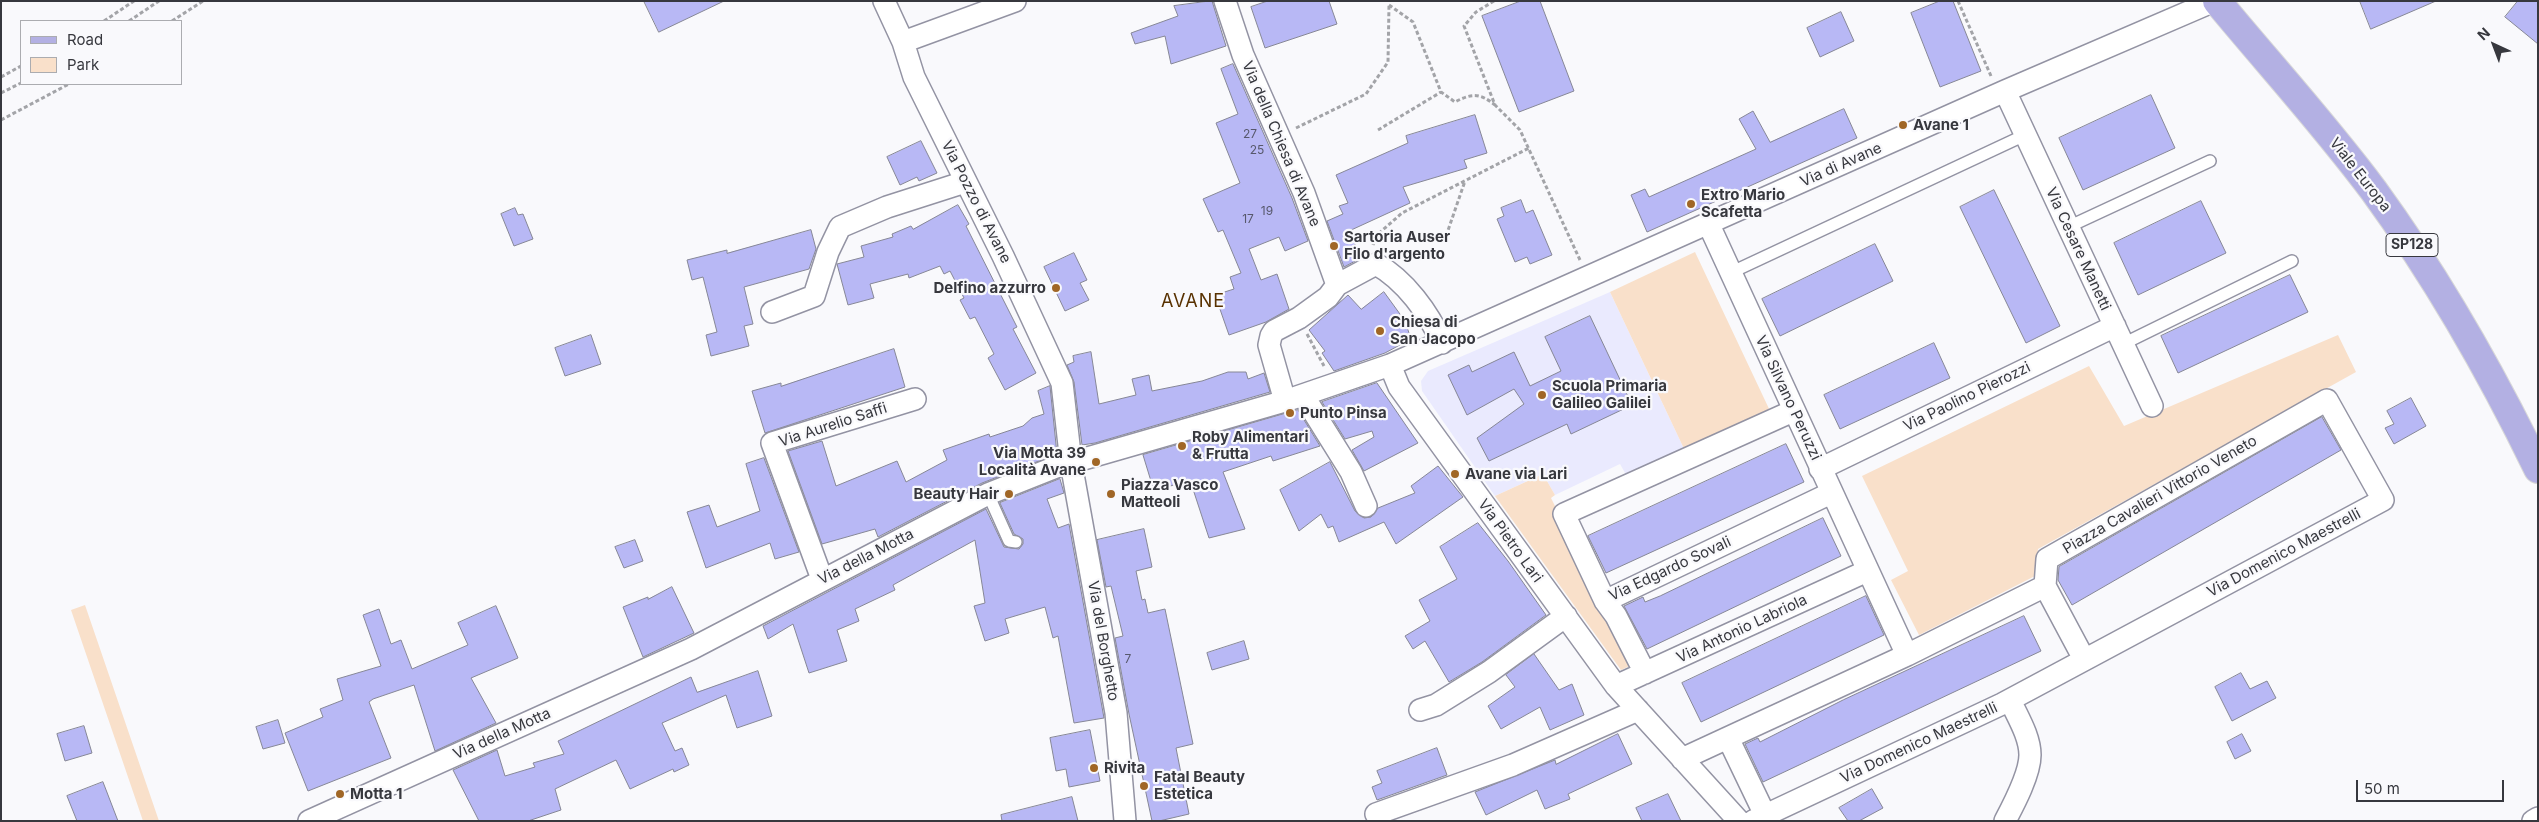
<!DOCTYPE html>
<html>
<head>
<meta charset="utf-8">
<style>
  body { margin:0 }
  #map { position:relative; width:2539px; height:822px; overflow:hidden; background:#f9f9fc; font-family:Inter,sans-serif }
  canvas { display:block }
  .frame { position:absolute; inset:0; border:2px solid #37383e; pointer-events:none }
  .legend { position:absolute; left:20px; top:20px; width:162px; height:65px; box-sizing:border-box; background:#f9f9fc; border:1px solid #abacb0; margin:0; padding:6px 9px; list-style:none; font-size:15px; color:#37383e }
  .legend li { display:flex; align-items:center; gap:10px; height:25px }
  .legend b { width:25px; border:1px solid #abacb0 }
  .north { position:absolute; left:2469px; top:20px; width:50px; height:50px; -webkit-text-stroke:4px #f9f9fc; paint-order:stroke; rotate:317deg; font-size:14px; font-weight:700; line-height:20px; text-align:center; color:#37383e }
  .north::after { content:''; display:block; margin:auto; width:18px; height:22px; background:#37383e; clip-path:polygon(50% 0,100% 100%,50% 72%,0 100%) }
  .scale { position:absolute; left:2356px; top:780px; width:148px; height:22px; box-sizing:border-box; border:2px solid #37383e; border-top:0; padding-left:6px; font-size:15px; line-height:18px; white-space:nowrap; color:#37383e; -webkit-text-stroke:4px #f9f9fc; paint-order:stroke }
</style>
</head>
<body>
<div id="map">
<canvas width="2539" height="822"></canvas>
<div class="frame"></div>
<ul class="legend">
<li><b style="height:6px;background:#b3b0e3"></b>Road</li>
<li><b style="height:14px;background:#f9e0ca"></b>Park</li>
</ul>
<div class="north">N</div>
<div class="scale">50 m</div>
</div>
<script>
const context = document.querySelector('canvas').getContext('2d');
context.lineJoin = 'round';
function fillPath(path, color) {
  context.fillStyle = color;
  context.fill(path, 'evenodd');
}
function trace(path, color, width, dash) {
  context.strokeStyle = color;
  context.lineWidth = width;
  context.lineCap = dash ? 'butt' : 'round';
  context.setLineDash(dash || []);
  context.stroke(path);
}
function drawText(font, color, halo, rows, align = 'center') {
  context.font = font + ' Inter,sans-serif';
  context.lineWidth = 4.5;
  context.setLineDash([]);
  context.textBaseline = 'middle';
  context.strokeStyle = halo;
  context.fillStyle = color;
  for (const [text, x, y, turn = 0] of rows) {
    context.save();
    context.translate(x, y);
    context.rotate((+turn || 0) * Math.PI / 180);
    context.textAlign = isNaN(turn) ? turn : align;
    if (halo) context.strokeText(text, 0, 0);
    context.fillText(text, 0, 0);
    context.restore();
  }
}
const built = new Path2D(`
  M 1610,292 L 1686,453 L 1629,480 L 1620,464 L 1555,495 L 1543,474 L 1495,496 L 1422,391 L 1421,381 L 1428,371 Z`);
const green = new Path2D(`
  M 1695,252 L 1771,413 L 1686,453 L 1610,292 Z
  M 2338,335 L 2356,372 L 2038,549 L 2035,576 L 1919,635 L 1891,580 L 1908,571 L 1862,476 L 2089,366 L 2124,426 Z
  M 1543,474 L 1555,495 L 1551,498 L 1634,664 L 1621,670 L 1495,496 Z
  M 85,605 L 159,821 L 143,821 L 71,610 Z`);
const building = new Path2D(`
  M 644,1 L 724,1 L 659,32 Z
  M 1212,1 L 1226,46 L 1171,64 L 1165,36 L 1135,44 L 1131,33 L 1178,16 L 1174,6 Z
  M 1268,1 L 1329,1 L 1337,24 L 1265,48 L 1251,7 Z
  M 1521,1 L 1540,1 L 1574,91 L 1519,112 L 1482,16 Z
  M 1940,1 L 1953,1 L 1981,71 L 1940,87 L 1911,13 Z
  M 2360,1 L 2436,1 L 2371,29 Z
  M 2518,1 L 2538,1 L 2538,44 L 2505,17 Z
  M 1841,12 L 1854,41 L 1820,57 L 1807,28 Z
  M 1233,64 L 1292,198 L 1308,241 L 1285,251 L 1279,237 L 1249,249 L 1261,280 L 1277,274 L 1289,309 L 1266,322 L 1229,335 L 1215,295 L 1234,289 L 1230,277 L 1241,273 L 1223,230 L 1218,232 L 1203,199 L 1240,183 L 1216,123 L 1238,114 L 1221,69 Z
  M 2151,95 L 2175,148 L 2083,190 L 2059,138 Z
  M 1844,109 L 1857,138 L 1647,232 L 1631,195 L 1645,189 L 1649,197 L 1756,149 L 1739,119 L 1753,111 L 1770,142 Z
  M 1475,115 L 1487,153 L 1464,160 L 1467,168 L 1403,187 L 1410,203 L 1349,231 L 1361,258 L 1344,267 L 1327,221 L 1343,214 L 1339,206 L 1348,203 L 1336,175 L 1408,143 L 1406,136 Z
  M 921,141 L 937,173 L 919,181 L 917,177 L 900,185 L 887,157 Z
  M 1994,190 L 2060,326 L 2026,343 L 1960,207 Z
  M 1521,200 L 1526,213 L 1533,210 L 1552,255 L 1530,264 L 1527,257 L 1515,262 L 1497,219 L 1504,216 L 1501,208 Z
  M 2201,201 L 2226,253 L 2138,295 L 2114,243 Z
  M 958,205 L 969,224 L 966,226 L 1017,327 L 1013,329 L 1036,373 L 1005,390 L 988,358 L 994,354 L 975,317 L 970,319 L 960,300 L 964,298 L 950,271 L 944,274 L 940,266 L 909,278 L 908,274 L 870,284 L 874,298 L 848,305 L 837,264 L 864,257 L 861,246 L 893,237 L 892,234 L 911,226 L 913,229 Z
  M 515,208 L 518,215 L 523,214 L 533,239 L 514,246 L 501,214 Z
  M 811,230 L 816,249 L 809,269 L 744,287 L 753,324 L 744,326 L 749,346 L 711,356 L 706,335 L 717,332 L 703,277 L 692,280 L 687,260 L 727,250 L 727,253 Z
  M 1875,244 L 1893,281 L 1780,336 L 1762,299 Z
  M 1074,253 L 1087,280 L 1080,283 L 1089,300 L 1065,311 L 1044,267 Z
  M 2290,275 L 2308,312 L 2178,373 L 2161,336 Z
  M 1384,292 L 1405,321 L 1411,339 L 1385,353 L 1334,371 L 1322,353 L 1325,351 L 1309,330 L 1348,295 L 1361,309 Z
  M 1590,316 L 1632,405 L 1571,434 L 1567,424 L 1489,461 L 1477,438 L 1524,404 L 1514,389 L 1467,415 L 1448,375 L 1469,365 L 1472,372 L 1514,352 L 1530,386 L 1561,371 L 1545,337 Z
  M 591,335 L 601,364 L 565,376 L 555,348 Z
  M 1934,343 L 1950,378 L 1840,429 L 1824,395 Z
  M 894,349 L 905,387 L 765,433 L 752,391 L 781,383 L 781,386 Z
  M 1091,352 L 1099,404 L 1136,395 L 1132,379 L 1149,375 L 1152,391 L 1202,381 L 1228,372 L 1246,372 L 1248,379 L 1264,373 L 1270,392 L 1095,443 L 1082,445 L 1074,382 L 1067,365 L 1074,362 L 1073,356 Z
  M 1377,383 L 1418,443 L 1364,471 L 1352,450 L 1374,437 L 1372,431 L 1345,439 L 1322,402 Z
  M 1050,386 L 1057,454 L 982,483 L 878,537 L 875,529 L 822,544 L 788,451 L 822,441 L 836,486 L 897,461 L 906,482 L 947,460 L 943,450 L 989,434 L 990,437 L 1023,426 L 1032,418 L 1044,414 L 1038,391 Z
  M 2411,398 L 2426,426 L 2394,444 L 2385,428 L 2394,424 L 2387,411 Z
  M 1298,410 L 1320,446 L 1273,461 L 1271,456 L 1223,472 L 1245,529 L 1209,538 L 1190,480 L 1154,491 L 1143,455 Z
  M 2322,417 L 2341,450 L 2072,605 L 2058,580 L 2059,567 Z
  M 1786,444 L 1804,482 L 1606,573 L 1588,536 Z
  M 764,458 L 799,552 L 775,559 L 770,543 L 706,568 L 687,512 L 709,505 L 717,527 L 760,511 L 746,464 Z
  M 1330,462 L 1355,511 L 1364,518 L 1371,517 L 1378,508 L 1415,493 L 1411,486 L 1438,466 L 1463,497 L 1396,544 L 1384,522 L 1339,542 L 1333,526 L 1328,528 L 1321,514 L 1299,531 L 1280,490 Z
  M 1060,479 L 1064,493 L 1047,499 L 1058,528 L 1069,524 L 1104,718 L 1074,723 L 1058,636 L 1053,638 L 1045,607 L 1005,619 L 1009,633 L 985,641 L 974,606 L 985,603 L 975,540 L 893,585 L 895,590 L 855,609 L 859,621 L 837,630 L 847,661 L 809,673 L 793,624 L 768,639 L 763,626 L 986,509 L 1004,547 L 1019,549 L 1023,544 L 1023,539 L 1014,534 L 1000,503 Z
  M 1823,518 L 1841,556 L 1647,649 L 1624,606 L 1643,597 L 1645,602 L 1660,596 Z
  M 1478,523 L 1508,561 L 1546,615 L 1482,662 L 1449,682 L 1425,641 L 1413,649 L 1405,636 L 1430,621 L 1419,600 L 1457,579 L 1440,547 Z
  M 1144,529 L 1152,567 L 1136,571 L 1142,600 L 1145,599 L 1148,613 L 1165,609 L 1193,744 L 1176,748 L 1189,814 L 1159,821 L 1152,821 L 1129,714 L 1115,638 L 1123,636 L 1111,586 L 1106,587 L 1097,540 Z
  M 635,540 L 643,561 L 624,568 L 615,547 Z
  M 672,587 L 694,633 L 643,657 L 623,607 L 648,597 L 648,599 Z
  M 1866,596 L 1884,635 L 1701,722 L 1682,683 Z
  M 496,606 L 518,658 L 471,678 L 496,723 L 435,751 L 414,685 L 373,699 L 369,702 L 391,758 L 308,791 L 285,733 L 323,717 L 320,709 L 343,700 L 337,679 L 381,666 L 363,615 L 379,609 L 391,644 L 401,640 L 412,669 L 468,645 L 458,623 Z
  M 2024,616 L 2041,651 L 1763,782 L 1745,744 L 1758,738 L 1760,742 L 1843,700 Z
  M 1244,641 L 1249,659 L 1212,670 L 1207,653 Z
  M 1534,654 L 1559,690 L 1572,684 L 1584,715 L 1550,730 L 1540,707 L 1501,729 L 1488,706 L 1515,687 L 1506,675 Z
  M 758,671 L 772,716 L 737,728 L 726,695 L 662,723 L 675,751 L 682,748 L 689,765 L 674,772 L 673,769 L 630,789 L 616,760 L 555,789 L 561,810 L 528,821 L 479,821 L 453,770 L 497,750 L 505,776 L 535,767 L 533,763 L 564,754 L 558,741 L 691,677 L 697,692 Z
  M 2241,673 L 2250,689 L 2267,681 L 2276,698 L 2232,721 L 2215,687 Z
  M 278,720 L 285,743 L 263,749 L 256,727 Z
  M 84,726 L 92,753 L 65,761 L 57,734 Z
  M 1090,730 L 1100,781 L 1069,787 L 1066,769 L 1056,771 L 1050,738 Z
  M 1618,734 L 1632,764 L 1568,794 L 1570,799 L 1545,809 L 1537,790 L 1486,815 L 1475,792 L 1555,760 L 1556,764 Z
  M 2242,734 L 2251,751 L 2235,759 L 2227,742 Z
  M 1437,748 L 1447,775 L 1377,800 L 1372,787 L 1382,783 L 1377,771 Z
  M 103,782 L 118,821 L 77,821 L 67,796 Z
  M 1872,789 L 1883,808 L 1859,821 L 1848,821 L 1839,808 Z
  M 1668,794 L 1681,821 L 1642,821 L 1636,808 Z
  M 1072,797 L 1078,821 L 1002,821 L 1001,815 Z`);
const path = new Path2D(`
  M 1494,1 L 1476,12 L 1464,26 L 1495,105 L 1520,130 L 1580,260
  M 1958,1 L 1991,76
  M 1389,5 L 1413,22 L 1441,92 L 1455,102 C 1472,93 1480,93 1495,105
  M 104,21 L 134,1
  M 129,21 L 159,1
  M 172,21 L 203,1
  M 1,77 L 21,66
  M 1,93 L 21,83
  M 1,120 L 69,84
  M 1296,128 L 1366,94 L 1388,62 L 1389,5
  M 1378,130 L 1441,92
  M 1444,242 L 1465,181
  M 1373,245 L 1377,235 L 1402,213 L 1529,148
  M 1307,334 L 1324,366`);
const lane = new Path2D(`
  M 2068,227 L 2210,161
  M 1730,273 L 2025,135
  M 2123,344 L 2292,261
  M 988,494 L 1009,541 L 1016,542`);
const street = new Path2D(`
  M 884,1 L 903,42 L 914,77 L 1003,256 L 1062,383 L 1071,463 L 1116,713 L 1125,821
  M 1225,1 L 1243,55 L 1304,193 L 1337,285 L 1328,297 L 1299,318 L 1274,331 L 1271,336 L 1269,345 L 1285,401
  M 903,42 L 1015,1
  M 2005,91 L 2152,406
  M 1709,225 L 1907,655 L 2045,586
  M 1337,285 L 1376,264 C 1405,280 1429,313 1442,343
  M 772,312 L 814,296 L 828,252 L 840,227 L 887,207 L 965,182
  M 1390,365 L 1399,387 L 1616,686 L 1739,821
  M 1303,395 L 1351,472 L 1366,506
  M 1820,469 L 2115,326
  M 822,579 L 772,443 L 915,399
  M 2045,586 L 2084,659
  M 1605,601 L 1831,493
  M 1645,673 L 1616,616 L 1605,601 L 1564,514 L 1793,411
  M 1616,686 L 1867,571
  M 1420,710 L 1436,705 L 1489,672 L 1566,616
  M 1728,738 L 1765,815
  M 1682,759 L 1907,655
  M 1376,814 L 1513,765 L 1638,710
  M 309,821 L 691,649 L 988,494 L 1056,467 L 1285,401 L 1390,365 L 2005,91 L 2214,1
  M 1753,821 L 2002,704 L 2383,500 L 2327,400 L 2047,559 L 2045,586
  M 2005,821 C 2014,804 2030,774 2030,755 C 2030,736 2017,716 2010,700
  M 2533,821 L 2538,818`);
const primary = new Path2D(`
  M 2217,1 C 2269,64 2325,125 2374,191 C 2438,279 2491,372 2538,469`);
const markers = [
  [1903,125,5,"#a06626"],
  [1691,204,5,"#a06626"],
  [1334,246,5,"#a06626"],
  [1056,288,5,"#a06626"],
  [1380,331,5,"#a06626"],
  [1542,395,5,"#a06626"],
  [1290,413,5,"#a06626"],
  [1182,446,5,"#a06626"],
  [1096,462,5,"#a06626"],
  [1455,474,5,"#a06626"],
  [1009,494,5,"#a06626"],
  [1111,494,5,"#a06626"],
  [1094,768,5,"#a06626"],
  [1144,786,5,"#a06626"],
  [340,794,5,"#a06626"]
];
const numberNames = [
  ["27",1250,134],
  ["25",1257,150],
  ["19",1267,211],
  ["17",1248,219],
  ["7",1128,659]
];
const shields = [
  [2412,245,52]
];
const shieldNames = [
  ["SP128",2412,245]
];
const poiNames = [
  ["Avane 1",1913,125],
  ["Extro Mario",1701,195],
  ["Scafetta",1701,212],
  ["Sartoria Auser",1344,237],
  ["Filo d'argento",1344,254],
  ["Delfino azzurro",1046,288,"right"],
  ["Chiesa di",1390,322],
  ["San Jacopo",1390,339],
  ["Scuola Primaria",1552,386],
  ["Galileo Galilei",1552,403],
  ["Punto Pinsa",1300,413],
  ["Roby Alimentari",1192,437],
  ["& Frutta",1192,454],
  ["Via Motta 39",1086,453,"right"],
  ["Località Avane",1086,470,"right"],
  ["Avane via Lari",1465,474],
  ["Piazza Vasco",1121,485],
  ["Matteoli",1121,502],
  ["Beauty Hair",999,494,"right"],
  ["Rivita",1104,768],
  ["Fatal Beauty",1154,777],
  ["Estetica",1154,794],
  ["Motta 1",350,794]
];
const streetNames = [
  ["Via della Chiesa di Avane",1281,144,67],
  ["Via di Avane",1841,165,-24],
  ["Viale Europa",2360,175,52],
  ["Via Pozzo di Avane",976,202,63],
  ["Via Cesare Manetti",2078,249,65],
  ["Via Paolino Pierozzi",1967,397,-26],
  ["Via Silvano Peruzzi",1788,398,65],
  ["Via Aurelio Saffi",833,425,-18],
  ["Piazza Cavalieri Vittorio Veneto",2160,495,-30],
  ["Via Pietro Lari",1510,541,54],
  ["Via Domenico Maestrelli",2284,553,-28],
  ["Via della Motta",866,557,-27],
  ["Via Edgardo Sovali",1670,569,-25],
  ["Via Antonio Labriola",1742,629,-25],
  ["Via del Borghetto",1103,641,80],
  ["Via della Motta",502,734,-24],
  ["Via Domenico Maestrelli",1919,743,-25]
];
const quarterNames = [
  ["AVANE",1193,302]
];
fillPath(built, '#eaeafe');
fillPath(green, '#f9e0ca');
fillPath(building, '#b8b8f5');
trace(building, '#868796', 1);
trace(lane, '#9393a3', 14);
trace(street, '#9393a3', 24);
trace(primary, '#d7d7d8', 30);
trace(path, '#a3a4a8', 3, [4, 2.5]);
trace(lane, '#fff', 11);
trace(street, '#fff', 21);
trace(primary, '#b3b0e3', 28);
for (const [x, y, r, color] of markers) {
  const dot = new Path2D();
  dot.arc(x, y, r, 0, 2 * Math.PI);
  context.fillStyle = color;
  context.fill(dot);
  trace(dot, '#f9f9fc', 2);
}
drawText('12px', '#57586c', null, numberNames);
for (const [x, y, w] of shields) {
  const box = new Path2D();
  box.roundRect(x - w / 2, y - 11.5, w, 23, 4);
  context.fillStyle = '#f9f9fc';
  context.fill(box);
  trace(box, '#37383e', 1);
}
drawText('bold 14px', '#37383e', null, shieldNames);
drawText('bold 15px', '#37383e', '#f9f9fc', poiNames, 'left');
drawText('15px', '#37383e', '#f9f9fc', streetNames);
context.letterSpacing = '1px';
drawText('18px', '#583100', '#f9f9fc', quarterNames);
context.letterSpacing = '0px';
</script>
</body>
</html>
